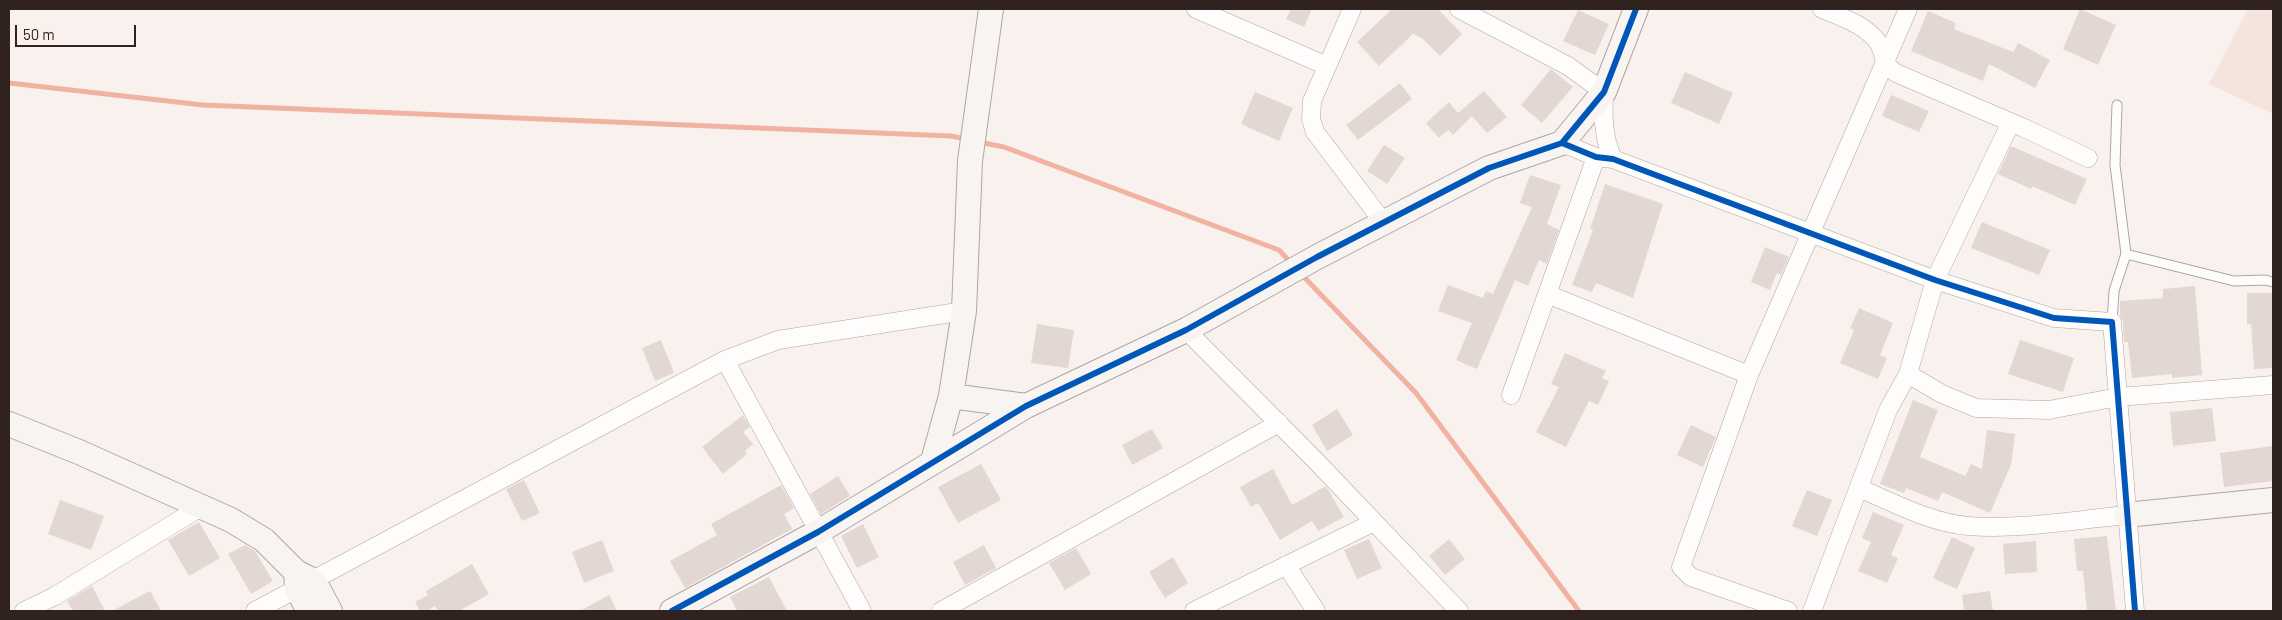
<!DOCTYPE html>
<html>
<head>
<meta charset="utf-8">
<style>
  body { margin:0 }
  #map { position:relative; width:2282px; height:620px; overflow:hidden; background:#f9f1ee; font-family:Barlow,sans-serif }
  canvas { display:block }
  .frame { position:absolute; inset:0; border:10px solid #30231f; pointer-events:none }
  .scale { position:absolute; left:15px; top:25px; width:121px; height:22px; box-sizing:border-box; border:2px solid #30231f; border-top:0; padding-left:6px; font-size:15px; line-height:18px; white-space:nowrap; color:#30231f; -webkit-text-stroke:4px #fdeeea; paint-order:stroke }
</style>
</head>
<body>
<div id="map">
<canvas width="2282" height="620"></canvas>
<div class="frame"></div>
<div class="scale">50 m</div>
</div>
<script>
const context = document.querySelector('canvas').getContext('2d');
context.lineJoin = 'round';
function fillPath(path, color) {
  context.fillStyle = color;
  context.fill(path, 'evenodd');
}
function trace(path, color, width, dash) {
  context.strokeStyle = color;
  context.lineWidth = width;
  context.lineCap = dash ? 'butt' : 'round';
  context.setLineDash(dash || []);
  context.stroke(path);
}
const built = new Path2D(`
  M 2248,9 L 2273,9 L 2273,114 L 2209,84 Z`);
const stream = new Path2D(`
  M 9,83 L 203,105 L 951,136 L 966,139
  M 979,142 L 1004,147 L 1279,250 L 1291,263
  M 1300,273 L 1416,393 L 1579,611`);
const building = new Path2D(`
  M 1291,9 L 1312,9 L 1304,27 L 1286,19 Z
  M 1392,9 L 1438,9 L 1462,34 L 1440,56 L 1423,39 L 1413,34 L 1379,66 L 1357,42 Z
  M 2080,9 L 2116,25 L 2098,65 L 2063,49 Z
  M 1578,10 L 1609,24 L 1595,55 L 1563,41 Z
  M 1928,11 L 1956,23 L 1954,29 L 2013,52 L 2018,43 L 2050,60 L 2035,88 L 1989,64 L 1983,81 L 1911,51 Z
  M 1551,69 L 1573,87 L 1542,123 L 1521,105 Z
  M 1685,72 L 1733,93 L 1719,124 L 1671,103 Z
  M 1400,83 L 1412,99 L 1358,140 L 1346,125 Z
  M 1484,91 L 1507,117 L 1487,133 L 1472,116 L 1453,135 L 1448,130 L 1439,138 L 1426,123 L 1449,102 L 1458,113 Z
  M 1255,92 L 1293,108 L 1279,141 L 1241,124 Z
  M 1891,95 L 1929,111 L 1919,132 L 1882,116 Z
  M 1384,145 L 1405,158 L 1387,184 L 1367,171 Z
  M 2011,146 L 2087,179 L 2075,205 L 2032,186 L 2031,189 L 1998,174 Z
  M 1530,175 L 1561,185 L 1547,224 L 1559,230 L 1547,264 L 1539,260 L 1528,286 L 1515,280 L 1477,369 L 1456,360 L 1472,323 L 1438,311 L 1448,285 L 1483,298 L 1486,291 L 1493,294 L 1532,207 L 1520,203 Z
  M 1605,184 L 1663,204 L 1633,298 L 1596,283 L 1592,292 L 1572,285 L 1593,230 L 1590,229 Z
  M 1982,222 L 2050,250 L 2039,275 L 1971,248 Z
  M 1765,247 L 1789,257 L 1781,275 L 1777,273 L 1770,290 L 1751,282 Z
  M 2195,286 L 2202,375 L 2172,378 L 2172,374 L 2132,378 L 2128,342 L 2124,342 L 2123,321 L 2120,315 L 2120,301 L 2163,298 L 2163,289 Z
  M 2247,293 L 2273,293 L 2273,368 L 2254,369 L 2251,324 L 2247,324 Z
  M 1859,308 L 1893,323 L 1880,355 L 1887,358 L 1878,379 L 1840,363 L 1854,330 L 1850,328 Z
  M 1037,324 L 1074,330 L 1068,368 L 1031,363 Z
  M 661,340 L 674,373 L 655,381 L 642,348 Z
  M 2020,340 L 2074,358 L 2063,392 L 2008,374 Z
  M 1565,353 L 1606,371 L 1602,378 L 1609,381 L 1598,405 L 1589,401 L 1566,447 L 1536,432 L 1559,387 L 1551,384 Z
  M 1913,400 L 1938,410 L 1920,457 L 1965,476 L 1971,464 L 1982,469 L 1987,430 L 2015,434 L 2011,465 L 1990,513 L 1942,492 L 1938,501 L 1906,488 L 1904,493 L 1880,484 Z
  M 2212,408 L 2216,441 L 2173,446 L 2170,412 Z
  M 1337,409 L 1353,435 L 1327,451 L 1312,425 Z
  M 743,415 L 750,427 L 743,432 L 753,444 L 745,451 L 747,454 L 723,474 L 702,447 Z
  M 1691,425 L 1716,437 L 1703,467 L 1677,455 Z
  M 1152,429 L 1163,448 L 1132,465 L 1122,445 Z
  M 2273,446 L 2273,481 L 2224,487 L 2220,453 Z
  M 981,464 L 1001,500 L 958,523 L 938,487 Z
  M 1273,469 L 1292,505 L 1326,486 L 1344,517 L 1318,531 L 1312,521 L 1280,540 L 1258,503 L 1251,507 L 1240,487 Z
  M 838,476 L 850,496 L 821,514 L 810,494 Z
  M 524,480 L 540,513 L 522,521 L 506,489 Z
  M 781,485 L 794,508 L 784,514 L 792,529 L 685,588 L 670,561 L 717,535 L 711,524 Z
  M 1807,490 L 1832,500 L 1817,536 L 1792,526 Z
  M 60,500 L 104,516 L 91,550 L 48,534 Z
  M 1873,512 L 1904,525 L 1891,555 L 1898,558 L 1887,583 L 1858,571 L 1871,542 L 1862,538 Z
  M 199,522 L 220,558 L 189,576 L 168,540 Z
  M 863,524 L 879,557 L 857,568 L 841,536 Z
  M 2107,536 L 2116,611 L 2087,611 L 2083,571 L 2077,571 L 2074,539 Z
  M 1952,537 L 1975,548 L 1957,589 L 1933,578 Z
  M 1369,539 L 1382,568 L 1357,579 L 1344,550 Z
  M 1449,539 L 1465,559 L 1445,575 L 1429,556 Z
  M 602,540 L 614,571 L 584,583 L 572,552 Z
  M 2036,541 L 2037,572 L 2005,574 L 2003,544 Z
  M 245,545 L 255,551 L 273,581 L 251,594 L 228,554 Z
  M 984,545 L 996,568 L 965,585 L 953,562 Z
  M 1076,548 L 1091,574 L 1065,590 L 1049,563 Z
  M 1173,557 L 1188,583 L 1165,598 L 1149,572 Z
  M 472,564 L 489,594 L 459,611 L 438,611 L 435,606 L 427,611 L 420,611 L 415,602 L 428,595 L 426,591 Z
  M 769,577 L 787,611 L 737,611 L 730,597 Z
  M 92,586 L 105,611 L 73,611 L 67,601 Z
  M 150,591 L 161,611 L 112,611 Z
  M 1990,591 L 1993,611 L 1964,611 L 1962,595 Z
  M 609,595 L 617,611 L 580,611 Z`);
const lane = new Path2D(`
  M 2126,254 L 2234,281 L 2265,280 L 2273,282
  M 2112,322 L 2114,291 L 2126,254 L 2115,165 L 2117,105`);
const street = new Path2D(`
  M 1196,9 L 1327,66
  M 1352,9 L 1312,101 L 1311,119 L 1315,132 L 1384,223
  M 1459,9 L 1568,66 L 1604,92 C 1603,117 1603,137 1613,159
  M 1822,9 C 1841,17 1867,25 1879,44 C 1887,58 1879,61 1896,73 L 2024,128 L 2088,158
  M 1562,143 L 1596,157 L 1613,159 L 1935,280 L 2054,318 L 2112,322 L 2135,611
  M 1547,294 L 1749,375
  M 1186,330 L 1316,461 L 1459,611
  M 725,360 L 862,611
  M 1908,374 L 1942,394 L 1976,408 L 2049,410 L 2118,397 L 2273,385
  M 1511,395 L 1596,157
  M 1859,488 C 1894,503 1931,523 1968,526 C 2019,530 2076,520 2126,515
  M 1286,565 L 1316,611
  M 24,611 L 55,596 L 201,507
  M 255,611 L 725,360 L 778,340 L 964,311
  M 941,611 L 1279,423
  M 1194,611 L 1374,522
  M 1788,611 L 1691,577 L 1681,567 L 1749,375 L 1908,9
  M 1812,611 L 1888,410 L 1908,374 L 1935,280 L 2011,122`);
const secondary = new Path2D(`
  M 951,396 L 1026,406
  M 9,424 L 79,452 L 231,520 L 264,540 L 296,572 L 314,581 L 330,611
  M 933,461 L 951,396 L 964,311 L 970,161 L 991,9
  M 2126,515 L 2273,500
  M 296,572 L 297,589 L 309,611
  M 672,611 L 818,532 L 1026,406 L 1186,330 L 1317,257 L 1489,168 L 1562,143 L 1604,92 L 1636,9`);
const cycleway = new Path2D(`
  M 1562,143 L 1596,157 L 1613,159 L 1935,280 L 2054,318 L 2112,322 L 2135,611
  M 672,611 L 818,532 L 1026,406 L 1186,330 L 1317,257 L 1489,168 L 1562,143 L 1604,92 L 1636,9`);
fillPath(built, '#f5e3dd');
trace(stream, '#f1b2a2', 5);
fillPath(building, '#e3d7d4');
trace(lane, '#afa6a3', 11);
trace(street, '#afa6a3', 19);
trace(secondary, '#afa6a3', 26);
trace(lane, '#fefdfc', 9);
trace(street, '#fefdfc', 18);
trace(secondary, '#f8f4f2', 24);
trace(cycleway, '#0057b8', 6);
</script>
</body>
</html>
